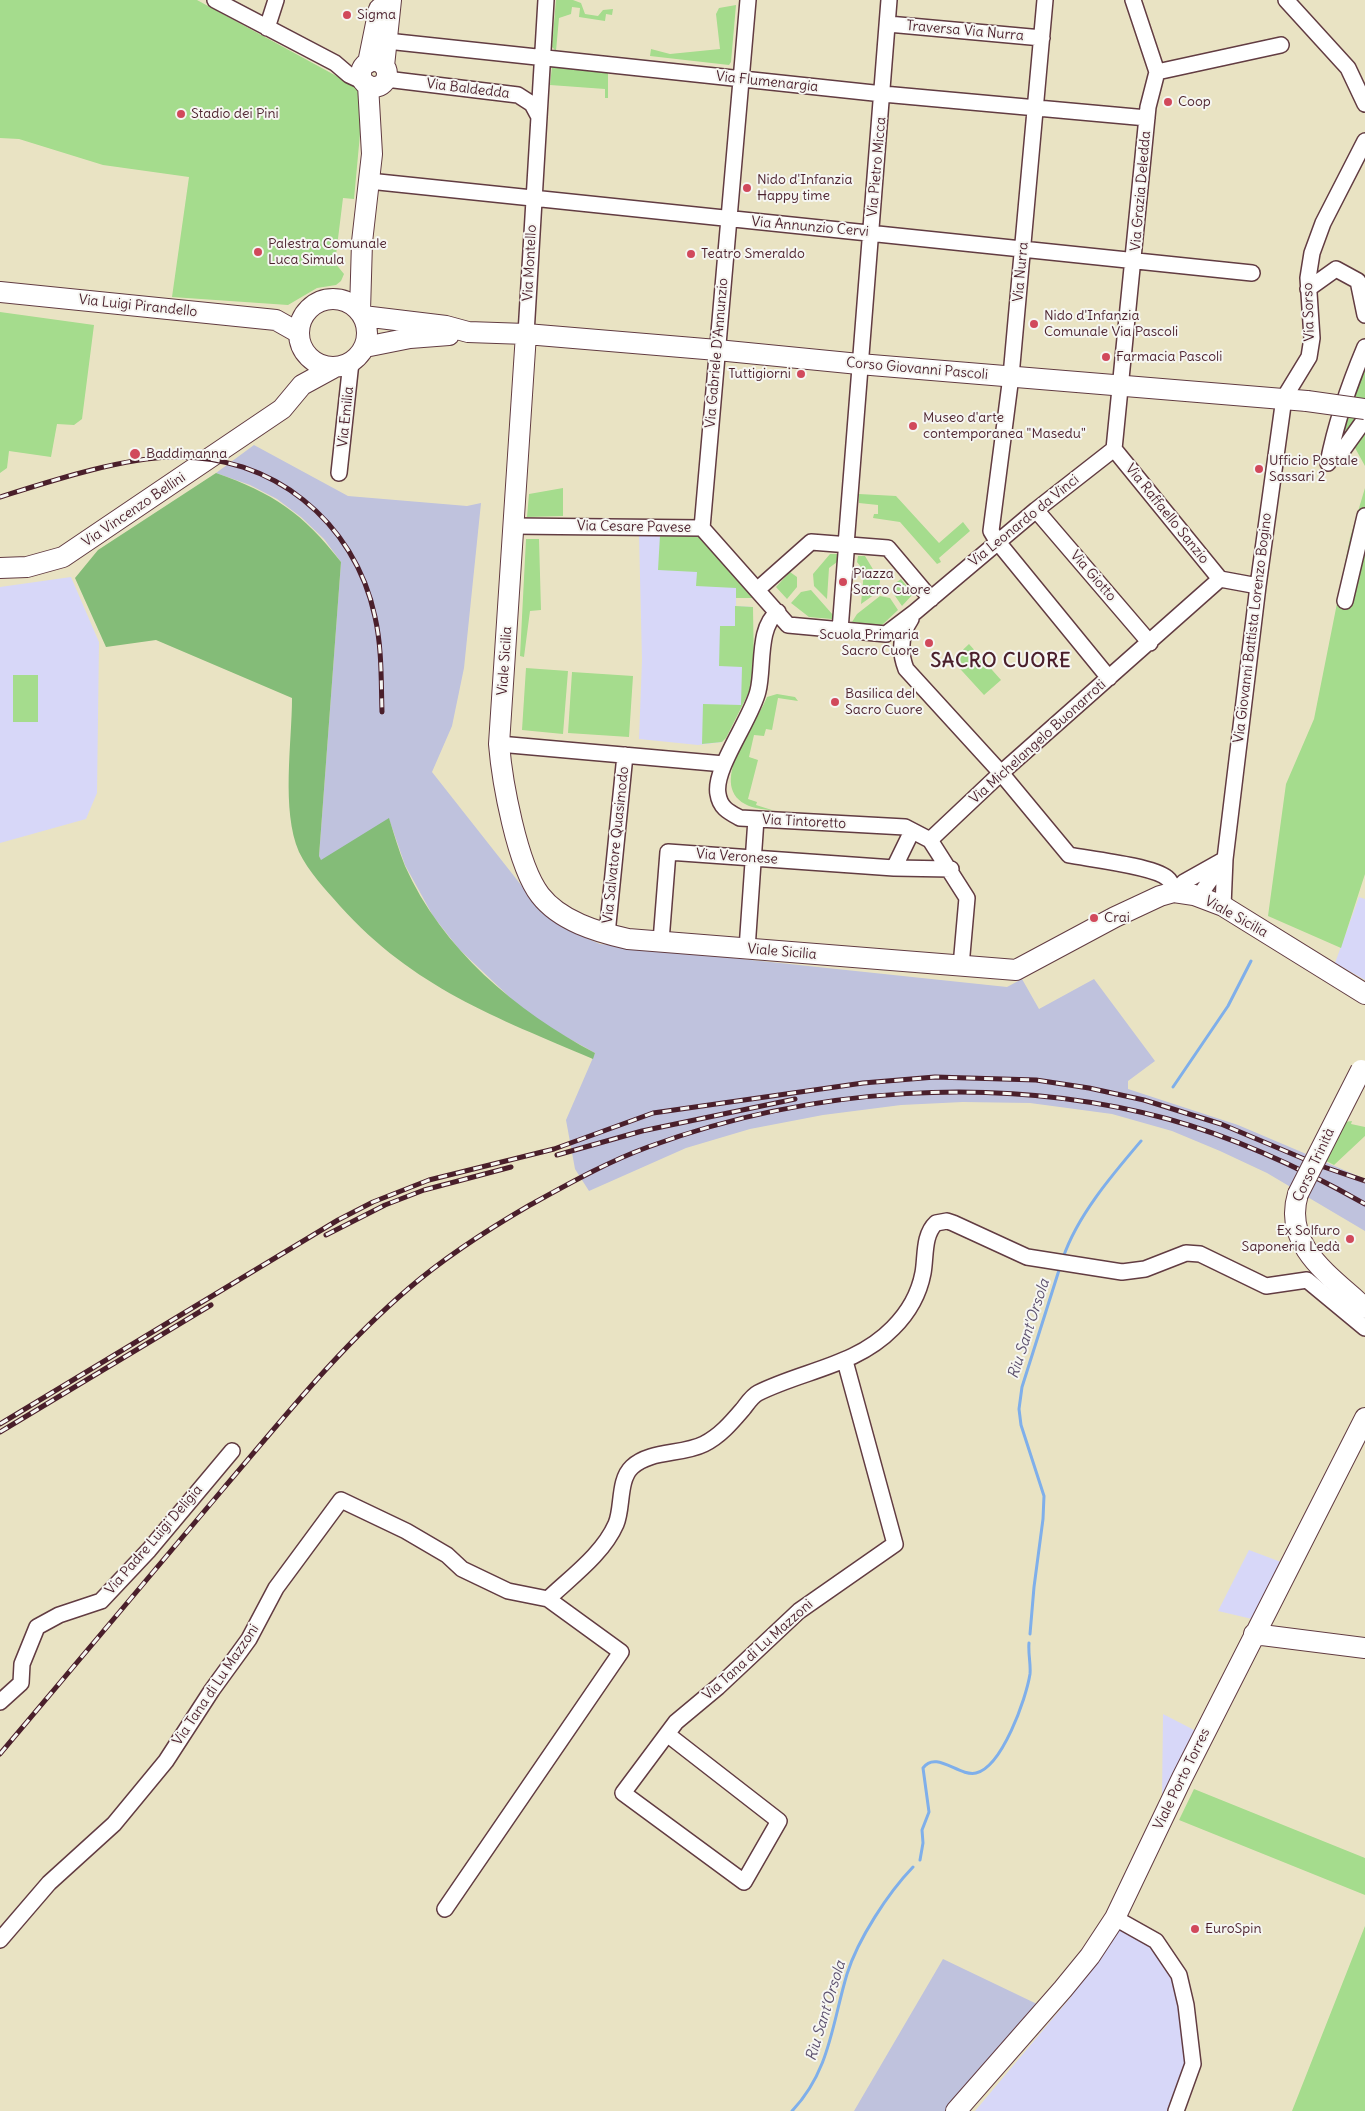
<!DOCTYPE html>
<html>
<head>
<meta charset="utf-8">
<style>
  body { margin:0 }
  canvas { display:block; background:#e9e3c3 }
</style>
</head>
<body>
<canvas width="1365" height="2111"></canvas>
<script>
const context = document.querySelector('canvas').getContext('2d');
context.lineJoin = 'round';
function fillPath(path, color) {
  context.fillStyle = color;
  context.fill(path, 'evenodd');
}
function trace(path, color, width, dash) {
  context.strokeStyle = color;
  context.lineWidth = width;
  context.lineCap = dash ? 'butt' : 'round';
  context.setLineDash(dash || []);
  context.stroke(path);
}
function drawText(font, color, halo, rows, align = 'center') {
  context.font = font + ' Delius,sans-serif';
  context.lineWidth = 4;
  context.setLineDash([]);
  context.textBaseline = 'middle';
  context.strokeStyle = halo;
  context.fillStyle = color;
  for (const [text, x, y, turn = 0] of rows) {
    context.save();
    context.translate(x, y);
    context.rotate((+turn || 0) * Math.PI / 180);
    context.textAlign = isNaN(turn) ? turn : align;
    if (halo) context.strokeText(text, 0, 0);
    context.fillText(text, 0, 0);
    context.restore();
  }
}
const built = new Path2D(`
  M 639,535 L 695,535 L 753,598 L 736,598 L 736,606 L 753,607 L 750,690 L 722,742 L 698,745 L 639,739 L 642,660 Z
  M 71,577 L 99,642 L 97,793 L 86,819 L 0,843 L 0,587 Z
  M 1359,897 L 1365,899 L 1365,980 L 1335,963 Z
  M 1249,1550 L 1281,1562 L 1252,1619 L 1218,1611 Z
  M 1163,1714 L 1196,1731 L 1162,1799 Z
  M 1117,1924 L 1153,1945 L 1175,1978 L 1188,2061 L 1170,2111 L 975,2111 L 1070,1998 Z`);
const industrial = new Path2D(`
  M 254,445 L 348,496 L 467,506 L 481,503 L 464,668 L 452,726 L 432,772 L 540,909 L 568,930 L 600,944 L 1007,987 L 1022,979 L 1039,1009 L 1094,979 L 1155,1061 L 1128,1081 L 1128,1089 L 1238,1125 L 1365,1179 L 1365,1231 L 1267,1173 L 1220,1151 L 1172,1131 L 1112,1114 L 1030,1103 L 963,1102 L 901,1105 L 823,1115 L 750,1129 L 686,1148 L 589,1191 L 575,1169 L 566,1120 L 595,1053 L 543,1024 L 521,1008 L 459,949 L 433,916 L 405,865 L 389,819 L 321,861 L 319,856 L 341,562 L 324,539 L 301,517 L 277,499 L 250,485 L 216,473 Z
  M 943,1959 L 1037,2004 L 946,2111 L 854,2111 Z`);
const green = new Path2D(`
  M 0,0 L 197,0 L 364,91 L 354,199 L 343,198 L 335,263 L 344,274 L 341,281 L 336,285 L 317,288 L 288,305 L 172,297 L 189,177 L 103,165 L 19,139 L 0,138 Z
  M 556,0 L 573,0 L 581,3 L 585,14 L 598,16 L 603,10 L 613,9 L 612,15 L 606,14 L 605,21 L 579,17 L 580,8 L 572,7 L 571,14 L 559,18 L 556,51 L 552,47 Z
  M 736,5 L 731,62 L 729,65 L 650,56 L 651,49 L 670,54 L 720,49 L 716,14 L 719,8 Z
  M 552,66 L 608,69 L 608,98 L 605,98 L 605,89 L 550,85 Z
  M 0,312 L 94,325 L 82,419 L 74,425 L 57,424 L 51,457 L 9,451 L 7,468 L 0,473 Z
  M 1365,368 L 1365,466 L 1343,426 Z
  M 563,488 L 563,516 L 527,517 L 529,494 Z
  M 1365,488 L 1365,874 L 1341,948 L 1268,916 L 1286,784 L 1314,719 L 1350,538 Z
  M 859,494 L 896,496 L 939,543 L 963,522 L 970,531 L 939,558 L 941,562 L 937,564 L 900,522 L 873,518 L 874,514 L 878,514 L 878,505 L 859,503 Z
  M 660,535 L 701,536 L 753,598 L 736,598 L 736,588 L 696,586 L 697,572 L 658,570 Z
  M 526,539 L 539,539 L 541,610 L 530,611 L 524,657 L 520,656 Z
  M 830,554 L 838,554 L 837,562 L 829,568 L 827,599 L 814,586 L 813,574 Z
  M 858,556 L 865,556 L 880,581 L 878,592 L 861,604 L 864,571 L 857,562 Z
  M 790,572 L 797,577 L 797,587 L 787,599 L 776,587 Z
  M 901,579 L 913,594 L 902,606 L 893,593 L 894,584 Z
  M 811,590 L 833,615 L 832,619 L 809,617 L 791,603 L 801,592 Z
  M 880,596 L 890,598 L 898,610 L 881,626 L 852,622 L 857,614 Z
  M 735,606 L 753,607 L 754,673 L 750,690 L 726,738 L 722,742 L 702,744 L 703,704 L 741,705 L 742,667 L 719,666 L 720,626 L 735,626 Z
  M 969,644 L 1001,680 L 984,695 L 952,660 Z
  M 526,668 L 568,671 L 563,734 L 522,730 Z
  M 572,672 L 633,676 L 629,737 L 568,733 Z
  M 13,675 L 38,675 L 38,722 L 13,722 Z
  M 777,694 L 795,697 L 798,701 L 778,698 L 772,730 L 766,729 L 764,736 L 754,735 L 749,757 L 758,760 L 748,799 L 757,802 L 756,805 L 775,811 C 765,809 754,809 745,804 C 707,783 757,723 767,697 Z
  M 1352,1121 L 1351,1124 L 1365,1127 L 1365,1136 L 1334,1165 L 1326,1161 L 1344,1122 Z
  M 1194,1789 L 1365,1858 L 1365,1895 L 1179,1820 Z
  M 1365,1926 L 1365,2111 L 1292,2111 Z`);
const forest = new Path2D(`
  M 216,473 C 273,493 303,513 341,562 L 319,856 L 321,860 L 389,818 C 394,834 399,851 405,866 C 442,949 516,1011 595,1053 L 593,1059 C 495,1017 414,988 340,906 C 326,890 308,871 299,852 C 281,810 292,743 292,698 L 156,640 L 106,647 L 75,578 L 98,550 Z`);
const stream = new Path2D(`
  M 1173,1087 L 1228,1006 L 1251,961
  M 1063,1258 C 1077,1216 1112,1175 1141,1141
  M 1030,1634 L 1034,1587 L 1043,1519 L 1044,1496 L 1021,1425 L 1019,1409 L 1022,1387 L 1060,1267
  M 920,1860 L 923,1843 L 922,1830 L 929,1812 L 923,1768 C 936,1750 959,1777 976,1773 C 1002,1767 1026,1699 1030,1674 C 1031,1664 1028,1654 1029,1643
  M 792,2111 C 830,2071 832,2024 847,1974 C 858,1939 888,1893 913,1867`);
const minor = new Path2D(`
  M 215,0 L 335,63 L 349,75 L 364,82
  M 1045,0 L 1011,376 L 991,531 L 997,541 L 1109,678
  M 1286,0 L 1348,68 L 1365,104
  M 888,24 L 1042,38
  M 267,28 L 276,0
  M 387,41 L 883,94 L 1147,118
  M 1157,72 L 1281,45
  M 386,79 L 518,95 L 532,104 L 539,117
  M 369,181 L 1252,273
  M 1308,289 L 1336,269 L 1358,281 L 1365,315
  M 526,334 L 546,0
  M 1114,449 L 1220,579
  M 1330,453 L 1340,454 L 1365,419
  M 1328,463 C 1336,422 1349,385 1365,347
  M 339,473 L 351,362
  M 1036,510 L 1150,643
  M 513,526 L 702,528 L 788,625 L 886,634 L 915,612 L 1036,510 L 1114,449 L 1148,107 L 1157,72 L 1133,0
  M 702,528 L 748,0
  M 846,545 L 889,0
  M 1220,579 L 1258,586
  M 758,589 L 811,542 L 888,548 L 931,599
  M 1345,601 L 1365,516
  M 778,612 C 757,627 764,668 758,691 C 752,718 713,769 718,794 C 720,808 729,812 740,818 L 905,827 L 930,840 L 967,898 L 961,966
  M 911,619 C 900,635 899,651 906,669 L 1001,773 L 1069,855 C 1090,859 1153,866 1167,878 C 1171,881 1173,887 1174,892 L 1184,882 L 1225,859
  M 840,630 L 846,553
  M 499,744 L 724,764
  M 930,840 L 1001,773 L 1220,579
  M 894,868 L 912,831
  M 1199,896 L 1223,862
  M 1223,906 L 1225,859 L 1258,586 L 1284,398 L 1309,357 L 1312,338 L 1308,278 L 1312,253 L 1323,223 L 1365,141
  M 607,934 L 625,755
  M 661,941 L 668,852 L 894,868 L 951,869
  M 747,949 L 756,819
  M 0,1702 L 21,1683 L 22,1664 L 37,1627 L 59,1615 L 101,1601 L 149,1550 L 232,1451
  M 667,1734 L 779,1821 L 744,1882 L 623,1793 L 676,1722 L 718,1687 L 799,1611 L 895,1544 L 845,1361
  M 445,1909 L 621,1652 L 548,1599 C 571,1577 603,1554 616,1524 C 623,1508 618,1480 632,1467 C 650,1450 682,1455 704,1444 C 720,1436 731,1423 743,1409 C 747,1404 752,1396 758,1393 C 804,1370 856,1366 893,1328 C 908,1313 919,1294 923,1273 C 926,1257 923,1235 936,1223 L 947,1221 L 953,1223 L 1027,1257 L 1122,1272 L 1145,1269 L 1186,1253 L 1200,1254 L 1266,1286 L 1307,1280 L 1365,1328
  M 1115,1918 L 1156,1941 L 1179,1975 L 1186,2005 L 1193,2064 L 1176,2111
  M 0,1940 L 49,1883 L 114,1824 L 166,1761 L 212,1690 L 249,1639 L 276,1588 L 341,1500 L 406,1531 L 447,1555 L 462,1569 L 508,1591 L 548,1599`);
const major = new Path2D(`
  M361 74a13 13 0 1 1 26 0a13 13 0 1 1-26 0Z
  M 368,63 L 379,9
  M 384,66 L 391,0
  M 0,292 L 276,320 L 299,333
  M299 333a34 34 0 1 1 68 0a34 34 0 1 1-68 0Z
  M 360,311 L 362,242 L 372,154 L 368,85
  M 363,316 L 446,326 L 468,332 L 526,334 L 717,350 L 859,364 L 1307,401
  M 526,334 L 499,744 C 502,781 517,865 540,895 C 560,921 597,932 628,939 L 1016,970 L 1115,917 L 1160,896 L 1174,892 L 1194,895 L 1223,906 L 1365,994
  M 365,347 L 410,338 L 449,335
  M 0,568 L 27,567 L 63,557 L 282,409 L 302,385 L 335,367
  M 1298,1194 C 1282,1246 1332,1277 1365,1308
  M 1254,1634 L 1365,1648
  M 956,2111 L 1063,1989 L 1090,1956 L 1115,1918 L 1182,1778 L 1365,1418`);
const rail = new Path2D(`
  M 0,497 C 51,481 121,458 173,457 C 271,454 355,521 375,617 C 382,648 381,680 382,712
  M 557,1155 L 642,1131 L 795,1099
  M 326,1235 L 385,1205 L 424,1190 L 511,1167
  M 0,1424 L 338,1220 L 373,1202 L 429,1180 L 554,1149 L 653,1113 L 863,1083 L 935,1077 L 1036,1080 L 1089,1088 L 1144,1100 L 1221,1124 L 1321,1166 L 1365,1181
  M 0,1432 L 211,1305
  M 0,1754 C 74,1666 149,1577 223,1489 C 282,1420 339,1348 408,1289 C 445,1257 487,1230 530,1205 C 568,1184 607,1162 648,1147 C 811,1087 1000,1074 1168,1119 C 1237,1138 1303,1169 1365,1204`);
const majorBridge = new Path2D(`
  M 1307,401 L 1365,409
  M 1298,1194 L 1361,1070`);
const markers = [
  [347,15,5,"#d1495b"],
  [1168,102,5,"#d1495b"],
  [181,114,5,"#d1495b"],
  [747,188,5,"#d1495b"],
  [258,252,5,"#d1495b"],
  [691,254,5,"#d1495b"],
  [1034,324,5,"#d1495b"],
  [1106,357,5,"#d1495b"],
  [801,374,5,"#d1495b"],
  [913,426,5,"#d1495b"],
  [135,454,6,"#d1495b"],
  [1259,469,5,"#d1495b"],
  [843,582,5,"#d1495b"],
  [929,643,5,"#d1495b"],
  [835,702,5,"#d1495b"],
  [1094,918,5,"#d1495b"],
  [1350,1239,5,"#d1495b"],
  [1195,1929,5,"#d1495b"]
];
const poiNames = [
  ["Sigma",357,15],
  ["Coop",1178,102],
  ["Stadio dei Pini",191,114],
  ["Nido d'Infanzia",757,180],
  ["Happy time",757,196],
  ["Palestra Comunale",268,244],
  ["Luca Simula",268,260],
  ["Teatro Smeraldo",701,254],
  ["Nido d'Infanzia",1044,316],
  ["Comunale Via Pascoli",1044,332],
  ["Farmacia Pascoli",1116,357],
  ["Tuttigiorni",791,374,"right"],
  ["Museo d'arte",923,418],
  ["contemporanea \"Masedu\"",923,434],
  ["Baddimanna",146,454],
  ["Ufficio Postale",1269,461],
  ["Sassari 2",1269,477],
  ["Piazza",853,574],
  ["Sacro Cuore",853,590],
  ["Scuola Primaria",919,635,"right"],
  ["Sacro Cuore",919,651,"right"],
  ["Basilica del",845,694],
  ["Sacro Cuore",845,710],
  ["Crai",1104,918],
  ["Ex Solfuro",1340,1231,"right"],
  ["Saponeria Ledà",1340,1247,"right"],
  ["EuroSpin",1205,1929]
];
const streetNames = [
  ["Traversa Via Nurra",965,31,5],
  ["Via Flumenargia",767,82,6],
  ["Via Baldedda",468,89,7],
  ["Via Pietro Micca",877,167,-85],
  ["Via Grazia Deledda",1141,191,-85],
  ["Via Annunzio Cervi",810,227,5],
  ["Via Montello",530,263,-87],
  ["Via Nurra",1021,272,-85],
  ["Via Luigi Pirandello",138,306,6],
  ["Via Sorso",1309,312,-92],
  ["Via Gabriele D'Annunzio",717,353,-85],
  ["Corso Giovanni Pascoli",917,369,5],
  ["Via Emilia",346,417,-84],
  ["Via Vincenzo Bellini",134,510,-34],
  ["Via Raffaello Sanzio",1167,514,51],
  ["Via Leonardo da Vinci",1024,521,-39],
  ["Via Cesare Pavese",634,527,1],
  ["Via Giotto",1093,576,49],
  ["Via Giovanni Battista Lorenzo Bogino",1253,628,-83],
  ["Viale Sicilia",505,661,-86],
  ["Via Michelangelo Buonarroti",1038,742,-42],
  ["Via Tintoretto",804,822,3],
  ["Via Salvatore Quasimodo",616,845,-84],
  ["Via Veronese",737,857,4],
  ["Viale Sicilia",1236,917,29],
  ["Viale Sicilia",782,952,5],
  ["Corso Trinità",1314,1165,-65],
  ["Via Padre Luigi Deligia",154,1540,-49],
  ["Via Tana di Lu Mazzoni",758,1650,-42],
  ["Via Tana di Lu Mazzoni",216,1685,-56],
  ["Viale Porto Torres",1182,1779,-64]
];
const waterNames = [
  ["Riu Sant'Orsola",1029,1329,-72],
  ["Riu Sant'Orsola",826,2011,-73]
];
const districtNames = [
  ["SACRO CUORE",1001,662]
];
fillPath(built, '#d7d7f8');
fillPath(industrial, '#bfc2dd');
fillPath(green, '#a5dc8d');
fillPath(forest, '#84bc78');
trace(stream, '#7fafea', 3);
trace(minor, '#623c42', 18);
trace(major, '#623c42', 22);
trace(minor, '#fff', 15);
trace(major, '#fff', 20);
trace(rail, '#4a1f2b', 5);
trace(rail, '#f6f6f2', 3, [9]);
trace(majorBridge, '#623c42', 22, []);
trace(majorBridge, '#fff', 20);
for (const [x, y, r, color] of markers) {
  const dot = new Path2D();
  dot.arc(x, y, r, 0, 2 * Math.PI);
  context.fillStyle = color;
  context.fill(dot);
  trace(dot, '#f6f6f2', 2);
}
drawText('14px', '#4a1f2b', '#f6f6f2', poiNames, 'left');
drawText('14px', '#4a1f2b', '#f6f6f2', streetNames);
drawText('italic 15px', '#5d516e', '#f6f6f2', waterNames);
context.letterSpacing = '1px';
drawText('bold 19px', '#4a1f2b', '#f6f6f2', districtNames);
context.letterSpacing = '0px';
</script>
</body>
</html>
